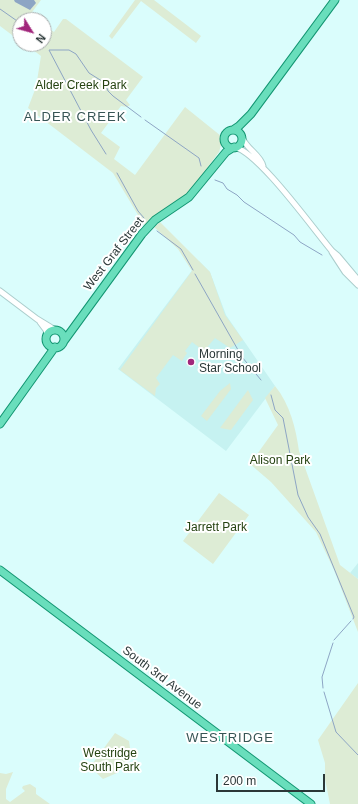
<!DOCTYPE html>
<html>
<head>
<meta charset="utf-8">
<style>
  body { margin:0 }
  #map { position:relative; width:358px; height:804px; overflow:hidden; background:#dafdfc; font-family:Arial,sans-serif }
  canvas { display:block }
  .north { position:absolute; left:12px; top:12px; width:40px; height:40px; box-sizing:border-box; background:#fff; border:1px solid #aaafaf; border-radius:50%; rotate:127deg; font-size:11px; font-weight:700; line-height:16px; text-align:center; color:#2a3737 }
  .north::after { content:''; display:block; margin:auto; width:14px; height:18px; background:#a1267b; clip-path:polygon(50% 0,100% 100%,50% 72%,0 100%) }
  .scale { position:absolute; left:216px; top:774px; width:109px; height:18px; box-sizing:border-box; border:2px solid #2a3737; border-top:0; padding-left:5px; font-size:12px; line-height:14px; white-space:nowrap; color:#2a3737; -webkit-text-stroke:3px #fff; paint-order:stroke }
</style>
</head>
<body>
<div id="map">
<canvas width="358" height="804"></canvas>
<div class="north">N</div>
<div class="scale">200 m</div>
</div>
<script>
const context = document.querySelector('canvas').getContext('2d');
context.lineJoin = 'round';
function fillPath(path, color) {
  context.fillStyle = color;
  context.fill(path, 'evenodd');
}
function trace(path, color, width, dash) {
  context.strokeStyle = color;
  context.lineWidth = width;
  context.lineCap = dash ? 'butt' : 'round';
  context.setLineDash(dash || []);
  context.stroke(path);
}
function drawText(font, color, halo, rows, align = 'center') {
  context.font = font + ' Arial,sans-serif';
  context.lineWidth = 4;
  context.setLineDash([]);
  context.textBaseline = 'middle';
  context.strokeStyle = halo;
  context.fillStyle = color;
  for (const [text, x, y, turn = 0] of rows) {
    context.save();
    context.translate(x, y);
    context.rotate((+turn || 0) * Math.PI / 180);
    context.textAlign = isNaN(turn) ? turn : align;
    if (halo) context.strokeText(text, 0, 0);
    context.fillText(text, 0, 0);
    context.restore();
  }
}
const built = new Path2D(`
  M 199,261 L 210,272 L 226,315 L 275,386 L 226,451 L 118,369 Z
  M 358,563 L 358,579 L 350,573 Z`);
const green = new Path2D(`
  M 0,0 L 41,0 L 30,15 L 37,20 L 20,20 L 20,41 L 0,26 Z
  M 135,0 L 154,0 L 201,36 L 196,43 L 141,1 L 112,39 L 109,36 Z
  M 63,19 L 66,19 L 143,77 L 126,100 L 130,105 L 127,107 L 121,106 L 101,133 L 120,147 L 114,159 L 135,175 L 185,107 L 221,136 L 221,145 L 219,152 C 209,165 199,182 187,194 C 174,206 157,213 144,225 L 113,173 L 28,108 L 36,87 L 41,56 L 25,44 L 44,44 L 44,25 L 54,32 Z
  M 160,222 L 210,272 L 225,315 L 243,340 L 230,348 L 215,338 L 204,351 L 192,342 L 185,351 L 187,353 L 182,361 L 173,355 L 156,378 L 160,384 L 156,388 L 155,396 L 120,370 L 192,271 L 178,249 L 154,227 Z
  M 230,383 L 231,389 L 207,421 L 201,416 L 220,391 Z
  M 275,386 C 290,404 296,429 299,451 L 340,565 L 358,579 L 358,632 L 334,570 L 316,532 L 271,482 L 250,464 L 278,425 L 265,398 Z
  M 248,390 L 253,400 L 231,430 L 220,428 Z
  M 219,493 L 249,515 L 213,564 L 183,541 Z
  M 358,683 L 358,804 L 330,804 L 325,779 L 325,763 L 318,740 Z
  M 115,733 L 129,741 L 131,755 L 117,773 L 103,779 L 90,767 Z
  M 13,772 L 6,789 L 6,799 L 10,802 L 25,791 L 22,788 L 23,786 L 30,784 L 36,788 L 36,794 L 50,804 L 0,804 L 0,773 L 6,774 Z`);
const water = new Path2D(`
  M 14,0 L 34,0 L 36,3 L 30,10 L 15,2 Z`);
const stream = new Path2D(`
  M 0,9 L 20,23
  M 145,120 L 199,158 L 201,166
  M 106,154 L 91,130 L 49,50 L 69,50 L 76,54 L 89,73 L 105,83 L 108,91 L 113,96 L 141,117
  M 117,173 L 138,211 L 144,218
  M 215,180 L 223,183 L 227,189 L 237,195 L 244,202 L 294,235 L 300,242 L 322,255
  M 157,231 L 181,249 L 193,270
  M 195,274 L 242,357 L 261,380
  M 271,395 L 275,410 L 283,418 L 298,495 L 308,517 L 320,534 L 354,617 L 353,619
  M 334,640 L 351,621
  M 323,688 L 322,677 L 333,643
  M 324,692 L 336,732 L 358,755`);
const minor = new Path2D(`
  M 242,137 C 246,149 260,154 263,166
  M 234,147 C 258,151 314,230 332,251 L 338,256 L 358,280
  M 332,252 L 345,272 L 358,285
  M 0,291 L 37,319 L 55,330
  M 40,322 L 46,330 L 47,336`);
const major = new Path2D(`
  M 233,130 L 239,126 L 251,114 L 335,0
  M224 139a9 9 0 1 1 18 0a9 9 0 1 1-18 0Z
  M46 339a9 9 0 1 1 18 0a9 9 0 1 1-18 0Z
  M 64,341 L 142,234 L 155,220 L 189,197 L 226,152 L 234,147
  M 0,424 L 55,347
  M 0,570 L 311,804`);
const markers = [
  [191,362,4,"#a1267b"]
];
const parkNames = [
  ["Alder Creek Park",81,86],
  ["Alison Park",280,461],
  ["Jarrett Park",216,528],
  ["Westridge",110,754],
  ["South Park",110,768]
];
const streetNames = [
  ["West Graf Street",114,254,-52],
  ["South 3rd Avenue",162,678,37]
];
const poiNames = [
  ["Morning",199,355],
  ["Star School",199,369]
];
const neighbourhoodNames = [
  ["ALDER CREEK",75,117],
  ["WESTRIDGE",230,738]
];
fillPath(built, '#c6f2f1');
fillPath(green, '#ddecd5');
fillPath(water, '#8da5c4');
trace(stream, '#8da5c4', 1);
trace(minor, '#abcdcc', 7);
trace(major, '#129571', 9);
trace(minor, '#fff', 5);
trace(major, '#69debc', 7);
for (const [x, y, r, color] of markers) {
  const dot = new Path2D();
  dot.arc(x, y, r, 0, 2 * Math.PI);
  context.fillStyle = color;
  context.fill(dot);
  trace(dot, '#fff', 1.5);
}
drawText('12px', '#254211', '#fff', parkNames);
drawText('12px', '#2a3737', '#fff', streetNames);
drawText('12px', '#2a3737', '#fff', poiNames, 'left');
context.letterSpacing = '1px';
drawText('13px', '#375555', '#fff', neighbourhoodNames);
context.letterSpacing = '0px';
</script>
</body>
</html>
